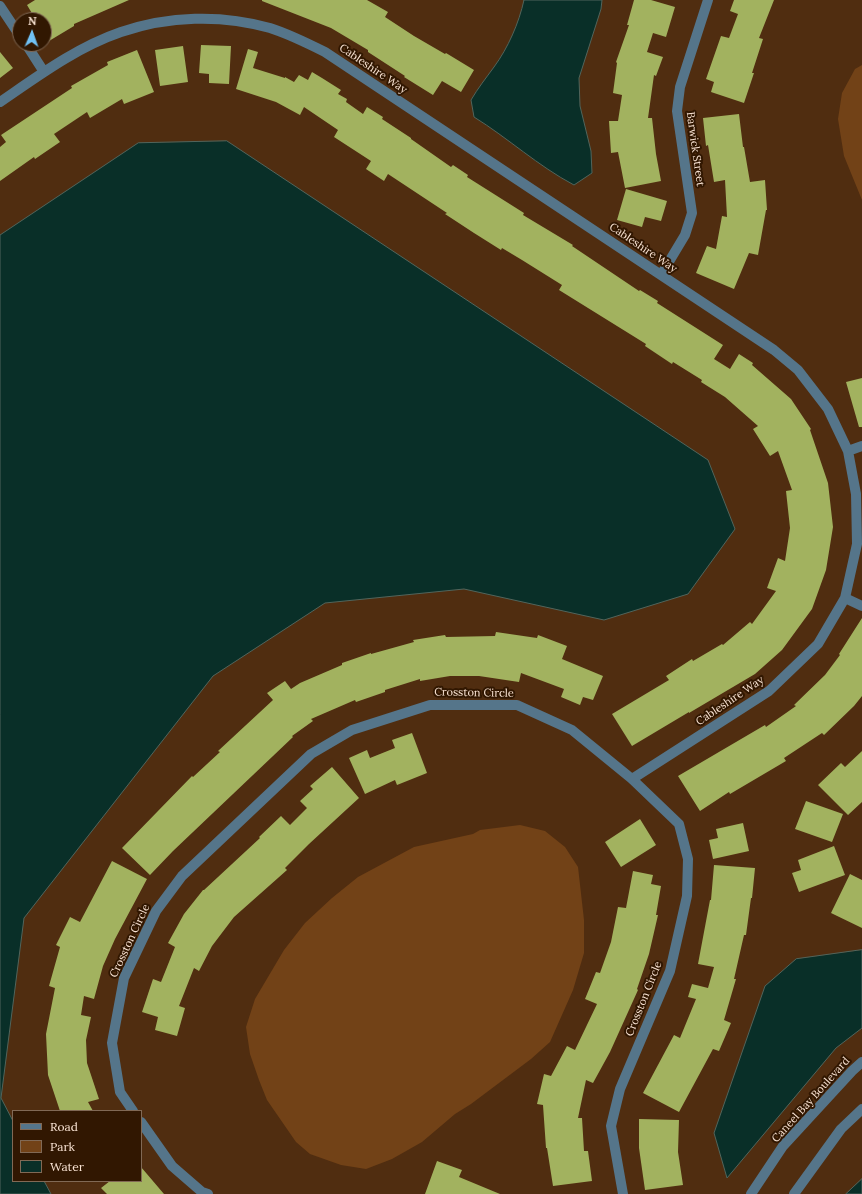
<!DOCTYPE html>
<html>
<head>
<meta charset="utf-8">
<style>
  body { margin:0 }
  #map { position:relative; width:862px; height:1194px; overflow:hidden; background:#502d10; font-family:Lora,serif }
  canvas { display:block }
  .legend { position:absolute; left:12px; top:1110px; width:130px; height:72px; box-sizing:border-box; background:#311701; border:1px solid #816955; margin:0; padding:5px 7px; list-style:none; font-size:12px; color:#fae4d4 }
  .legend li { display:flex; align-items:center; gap:8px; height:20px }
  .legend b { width:20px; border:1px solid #816955 }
  .north { position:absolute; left:12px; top:12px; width:40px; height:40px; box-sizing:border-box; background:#311701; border:1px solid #816955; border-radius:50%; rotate:2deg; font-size:11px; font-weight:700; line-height:16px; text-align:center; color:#fae4d4 }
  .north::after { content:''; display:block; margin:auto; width:14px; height:18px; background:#70c1f4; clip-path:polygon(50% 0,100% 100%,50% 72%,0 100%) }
</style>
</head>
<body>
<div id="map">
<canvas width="862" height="1194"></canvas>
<ul class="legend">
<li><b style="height:5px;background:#55758a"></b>Road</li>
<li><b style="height:11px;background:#724217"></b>Park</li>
<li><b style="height:11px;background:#092f28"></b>Water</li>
</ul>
<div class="north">N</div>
</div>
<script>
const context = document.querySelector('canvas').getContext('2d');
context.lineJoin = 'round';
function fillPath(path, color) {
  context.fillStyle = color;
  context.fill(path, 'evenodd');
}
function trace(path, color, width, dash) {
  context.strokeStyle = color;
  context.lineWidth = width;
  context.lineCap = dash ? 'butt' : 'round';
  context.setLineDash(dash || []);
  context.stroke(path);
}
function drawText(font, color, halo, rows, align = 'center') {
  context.font = font + ' Lora,serif';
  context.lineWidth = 4;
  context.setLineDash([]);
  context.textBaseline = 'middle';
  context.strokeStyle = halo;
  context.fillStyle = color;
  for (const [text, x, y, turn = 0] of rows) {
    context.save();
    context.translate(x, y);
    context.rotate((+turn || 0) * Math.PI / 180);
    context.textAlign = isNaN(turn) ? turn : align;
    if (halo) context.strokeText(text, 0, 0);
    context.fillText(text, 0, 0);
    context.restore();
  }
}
const green = new Path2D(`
  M 862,65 L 862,200 L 844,156 L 838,119 L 842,93 L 855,69 Z
  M 520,825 L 545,831 L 565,847 L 578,867 L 584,920 L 584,953 L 573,990 L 550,1042 L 531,1059 L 471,1104 L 455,1114 L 422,1142 L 392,1159 L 366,1169 L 341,1165 L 310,1154 L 296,1142 L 267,1100 L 259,1080 L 250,1054 L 246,1027 L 255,999 L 284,950 L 305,923 L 332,898 L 358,877 L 414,847 L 473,834 L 480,830 Z`);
const water = new Path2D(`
  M 524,0 L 602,0 L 601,9 L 579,78 L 580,106 L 591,151 L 592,173 L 574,185 C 538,166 508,138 474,117 L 471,100 C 478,88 486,78 494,67 C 508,48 519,23 524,0 Z
  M 227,141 L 708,460 L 735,529 L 688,594 L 604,620 L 464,589 L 325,603 L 213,676 L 24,918 L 1,1098 L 13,1121 L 13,1181 L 44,1181 L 51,1194 L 0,1194 L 0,235 L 138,143 Z
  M 862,950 L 862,1028 L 836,1048 L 727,1178 L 714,1133 L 765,986 L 796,959 Z
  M 862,1179 L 862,1194 L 846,1194 Z`);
const building = new Path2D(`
  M 35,0 L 129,0 L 74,24 L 74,26 L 49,41 L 44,33 L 44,20 L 36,20 L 27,5 Z
  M 262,0 L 367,0 L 388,12 L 385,17 L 414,36 L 445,54 L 446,53 L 474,70 L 461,92 L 442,81 L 433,95 L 404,77 L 405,76 L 368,52 L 368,50 L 331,28 L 262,1 Z
  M 634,0 L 651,0 L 675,7 L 666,37 L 653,33 L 647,52 L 663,57 L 656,76 L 654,75 L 648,118 L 652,118 L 656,154 L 661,181 L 625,188 L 618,152 L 611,153 L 609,121 L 618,121 L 622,95 L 613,93 L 617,63 L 616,62 L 629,25 L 627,25 Z
  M 734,0 L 774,0 L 759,38 L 763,39 L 752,73 L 754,73 L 744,103 L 711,92 L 714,82 L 706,79 L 721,36 L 729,38 L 738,14 L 730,11 Z
  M 201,45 L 231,46 L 229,84 L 209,83 L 209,74 L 199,73 Z
  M 183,46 L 188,82 L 160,86 L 155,50 Z
  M 248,49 L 258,52 L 253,68 L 285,78 L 285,77 L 294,82 L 299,75 L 308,80 L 312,72 L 322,78 L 341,90 L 338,94 L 347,99 L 346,102 L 363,114 L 367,107 L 383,117 L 382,119 L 411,138 L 411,139 L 451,167 L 453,165 L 468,175 L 467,177 L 524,213 L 523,215 L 573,245 L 572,246 L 639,291 L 640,290 L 658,301 L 657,303 L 723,345 L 714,359 L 730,369 L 739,354 L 753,363 L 752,365 L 791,399 L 811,429 L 810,430 L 828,483 L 833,527 L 826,570 L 812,609 L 782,650 L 755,674 L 689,713 L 689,712 L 632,746 L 612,714 L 669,680 L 666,676 L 692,659 L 693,661 L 722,644 L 723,645 L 750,622 L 752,624 L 776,591 L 767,588 L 778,558 L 785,561 L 790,528 L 786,491 L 792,490 L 778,451 L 770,456 L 753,429 L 758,426 L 725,397 L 701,382 L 702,380 L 673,362 L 672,364 L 645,346 L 646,344 L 559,290 L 562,285 L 522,260 L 502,248 L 501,250 L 474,233 L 445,214 L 447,213 L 388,174 L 384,181 L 366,169 L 371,161 L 334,137 L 338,130 L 304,107 L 300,115 L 276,102 L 236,89 Z
  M 137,50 L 154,92 L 124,104 L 122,99 L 90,118 L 87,112 L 54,134 L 60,142 L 35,159 L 34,157 L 0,181 L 0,147 L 6,142 L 1,135 L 72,88 L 71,86 L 108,65 L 107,62 Z
  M 0,52 L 13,68 L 0,78 Z
  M 739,114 L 743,147 L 744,147 L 750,182 L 765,180 L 767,210 L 766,210 L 758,255 L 749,253 L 734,289 L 696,273 L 707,246 L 716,249 L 722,216 L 727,217 L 725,180 L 714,182 L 708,145 L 706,146 L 703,118 Z
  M 626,189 L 667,201 L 661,221 L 645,217 L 642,227 L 617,220 Z
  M 862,378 L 862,427 L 859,427 L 846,382 Z
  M 862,618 L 862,696 L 854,706 L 824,735 L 822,733 L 784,758 L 786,761 L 730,794 L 729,792 L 700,811 L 678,776 L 765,725 L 766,727 L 796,706 L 794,705 L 825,675 L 840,655 L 839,654 Z
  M 496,632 L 537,638 L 538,635 L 567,646 L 562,659 L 603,676 L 593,700 L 583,697 L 580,705 L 561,697 L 564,689 L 521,673 L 519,682 L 479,676 L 450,676 L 420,681 L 420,679 L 385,690 L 385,692 L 356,702 L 355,700 L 311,719 L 313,721 L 292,736 L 293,737 L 173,851 L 150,875 L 122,848 L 192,776 L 193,777 L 220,752 L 218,751 L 273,700 L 267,693 L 285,681 L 291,689 L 300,683 L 342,665 L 342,663 L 371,653 L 371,654 L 414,642 L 413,640 L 445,635 L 446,637 L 495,636 Z
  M 412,733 L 427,773 L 397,785 L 395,780 L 365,794 L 349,758 L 367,750 L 370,758 L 395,748 L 392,740 Z
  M 862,751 L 862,802 L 848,815 L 818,785 L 841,763 L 845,767 Z
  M 332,767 L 359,798 L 309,844 L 285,868 L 287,870 L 234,917 L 212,946 L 199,971 L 194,968 L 179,1006 L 185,1008 L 177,1036 L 155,1030 L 158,1017 L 142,1012 L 153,979 L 161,982 L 175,947 L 168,943 L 184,914 L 203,890 L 204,890 L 260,838 L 259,837 L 281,816 L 290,825 L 307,808 L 300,801 L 313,789 L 310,786 Z
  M 806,801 L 843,814 L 832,842 L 795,829 Z
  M 640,819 L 656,845 L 621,867 L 605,842 Z
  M 743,823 L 749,851 L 713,859 L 709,840 L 718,838 L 716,829 Z
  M 834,846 L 845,875 L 799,892 L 792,873 L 801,870 L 798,860 Z
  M 112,861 L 147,879 L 115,939 L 103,966 L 94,999 L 84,996 L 81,1015 L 91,1017 L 86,1040 L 87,1063 L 99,1099 L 88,1102 L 93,1111 L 60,1111 L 48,1075 L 46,1034 L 55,988 L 49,986 L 60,947 L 56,945 L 70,917 L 80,922 Z
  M 714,865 L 755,868 L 752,898 L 751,898 L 746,935 L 744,935 L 734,979 L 736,979 L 724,1020 L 731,1023 L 719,1051 L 713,1049 L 679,1112 L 643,1093 L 674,1035 L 680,1038 L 696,999 L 688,997 L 692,984 L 708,988 L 714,967 L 698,964 L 710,900 L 711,900 Z
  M 633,871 L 653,875 L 651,884 L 661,886 L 656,915 L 658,915 L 649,954 L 637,989 L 638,990 L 610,1052 L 593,1083 L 586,1080 L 578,1118 L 582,1118 L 584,1151 L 588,1151 L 592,1181 L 553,1186 L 547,1148 L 546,1148 L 543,1105 L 537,1104 L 544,1074 L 551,1076 L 567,1046 L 575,1050 L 597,1004 L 585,999 L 596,972 L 600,973 L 611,942 L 618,907 L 626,908 Z
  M 850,874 L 862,880 L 862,928 L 831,913 Z
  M 639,1119 L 679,1120 L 678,1152 L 683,1185 L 645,1190 L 639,1148 Z
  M 437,1161 L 462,1170 L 459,1177 L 500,1194 L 425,1194 Z
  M 141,1167 L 164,1194 L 107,1194 L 101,1188 L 110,1181 L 141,1181 Z`);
const minor = new Path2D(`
  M 0,6 L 20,36
  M 26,44 L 44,72
  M 0,102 C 38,76 77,47 121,32 C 168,16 221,14 270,28 C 289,34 307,43 325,52 L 774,350 L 798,370 L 828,409 L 848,451 L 856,494 L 857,544 L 845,598 L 818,644 L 769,691 L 632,779
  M 661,275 L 685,235 L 692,213 L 677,111 L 680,87 L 708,0
  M 848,451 L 862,446
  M 845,598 L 862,606
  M 133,1111 L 120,1092 L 112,1043 L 124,978 L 156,911 L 182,876 L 311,754 L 352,730 L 430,705 L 517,705 L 572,730 L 632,779 L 679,824 L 688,859 L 687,896 L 670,971 L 620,1089 L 611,1126 L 623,1194
  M 141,1122 L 172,1166 L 202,1192 L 208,1194`);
const tertiary = new Path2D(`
  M 751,1194 L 783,1146 L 852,1071 L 862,1062
  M 794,1194 L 841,1129 L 862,1109`);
const streetNames = [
  ["Cableshire Way",373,69,34],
  ["Barwick Street",695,149,82],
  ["Cableshire Way",643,248,34],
  ["Crosston Circle",474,693,1],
  ["Cableshire Way",730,701,-34],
  ["Crosston Circle",130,941,-65],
  ["Crosston Circle",644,999,-68],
  ["Caneel Bay Boulevard",811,1100,-48]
];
fillPath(green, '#724217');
fillPath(water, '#092f28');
trace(water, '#51655c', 1);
fillPath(building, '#a2b25f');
trace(minor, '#55758a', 10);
trace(tertiary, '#55758a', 10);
drawText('11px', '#fae4d4', '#311701', streetNames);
</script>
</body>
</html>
